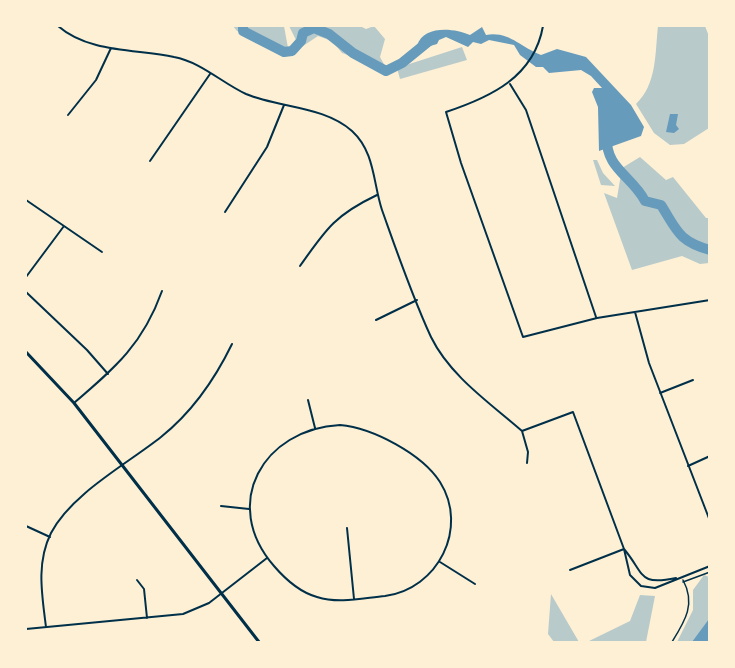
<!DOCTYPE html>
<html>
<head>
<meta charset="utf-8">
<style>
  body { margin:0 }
  #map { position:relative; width:735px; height:668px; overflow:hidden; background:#fdf0d5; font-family:Inter,sans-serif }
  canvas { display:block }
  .frame { position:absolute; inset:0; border:27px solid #fdf0d5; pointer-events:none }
</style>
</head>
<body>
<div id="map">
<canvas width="735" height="668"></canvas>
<div class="frame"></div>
</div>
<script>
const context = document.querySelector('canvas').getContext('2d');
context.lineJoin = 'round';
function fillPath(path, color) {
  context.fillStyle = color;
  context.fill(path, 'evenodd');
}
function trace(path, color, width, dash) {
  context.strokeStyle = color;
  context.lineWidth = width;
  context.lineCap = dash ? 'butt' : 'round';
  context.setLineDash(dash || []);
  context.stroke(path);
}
const green = new Path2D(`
  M 233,26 L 284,26 L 288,48 L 237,31 Z
  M 289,26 L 360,26 L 366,29 L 374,26 L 385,39 L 380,57 L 386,68 L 342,53 L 332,41 L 318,36 L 300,48 Z
  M 658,26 L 705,26 L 710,39 L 709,128 L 684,144 L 670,145 L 654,133 L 636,104 C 657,84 655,53 658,26 Z
  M 462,47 L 467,60 L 400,79 L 397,68 Z
  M 640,157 L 666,180 L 673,177 L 706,218 L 709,218 L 709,263 L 700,264 L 682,256 L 632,270 L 604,193 L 617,198 L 622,168 Z
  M 593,160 L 597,160 L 603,173 L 615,186 L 601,185 Z
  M 704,575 L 709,577 L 709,642 L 677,642 L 693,610 L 693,590 Z
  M 551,594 L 579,642 L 554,642 L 548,634 Z
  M 640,595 L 655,596 L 646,642 L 587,642 L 630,621 Z`);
const water = new Path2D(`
  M 482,27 L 486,35 C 509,31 520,47 541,55 L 557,49 L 586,57 L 631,105 L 644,127 L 641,136 L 599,151 L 598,107 L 592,92 L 594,88 L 602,88 L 591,76 L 581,70 L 549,73 L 543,67 L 536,67 L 520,55 L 514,45 L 489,40 L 481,44 L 473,42 L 468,47 L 446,37 L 439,40 L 437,44 L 420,49 L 417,46 C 423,25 454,28 470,35 Z
  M 670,114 L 678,114 L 676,125 L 679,129 L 674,133 L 666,132 Z
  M 709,619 L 709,642 L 692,642 Z`);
const river = new Path2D(`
  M 243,26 L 243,31 L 284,52 L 292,51 L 301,41 L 303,33 L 314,28 L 329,34 L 353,53 L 386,71 L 402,63 L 429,41
  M 607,137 C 605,168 632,176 645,201 L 661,205 C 677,230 678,241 710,250`);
const path = new Path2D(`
  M 683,582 L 710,572
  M 672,642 C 685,621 696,604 683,580`);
const minor = new Path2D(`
  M 58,26 C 89,53 136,49 174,57 C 201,62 222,83 246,94 C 280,108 324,106 352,131 C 375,152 373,183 382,210 C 397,252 412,296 431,337 C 450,376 490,403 522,431
  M 543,26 C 534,77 491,97 446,112 L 461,163 L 523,337 L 597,318 L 710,300
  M 510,84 L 526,110 L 596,317
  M 68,115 L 96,80 L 111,48
  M 150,161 L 210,74
  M 26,200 L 102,252
  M 225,212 L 267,147 L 284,105
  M 300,266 C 326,229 335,215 377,195
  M 26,277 L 64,226
  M 26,292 L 87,350 L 108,374
  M 635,312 L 649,363 L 710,521
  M 376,320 L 417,300
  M 660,393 L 693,380
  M 308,400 L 315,428
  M 74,403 C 116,367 143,344 162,291
  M 340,425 C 373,428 422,454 440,482 C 469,528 438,589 385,596 C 363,598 339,604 317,597 C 299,592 286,580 274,566 C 220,504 263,429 340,425 Z
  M 522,431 L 573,412 L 624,549 L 630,575 L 641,586 L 655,588 L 710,566
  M 522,431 L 528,452 L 527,463
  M 688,466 L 710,456
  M 221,506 L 249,509
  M 26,526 L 50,537
  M 347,528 L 354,599
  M 624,549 C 645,574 638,586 676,578
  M 440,562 L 475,584
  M 570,570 L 624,549
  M 137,580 L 144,589 L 147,618
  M 46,627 C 42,595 36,563 51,533 C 71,494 127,464 161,437 C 191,413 215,379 232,344
  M 26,629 L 183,614 L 209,603 L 267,558`);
const tertiary = new Path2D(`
  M 26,352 L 74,403 L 259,642`);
fillPath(green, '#b9caca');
fillPath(water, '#669bbc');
trace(river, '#669bbc', 10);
trace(path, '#003049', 1.5);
trace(minor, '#003049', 2);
trace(tertiary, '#003049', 3);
</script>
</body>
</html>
